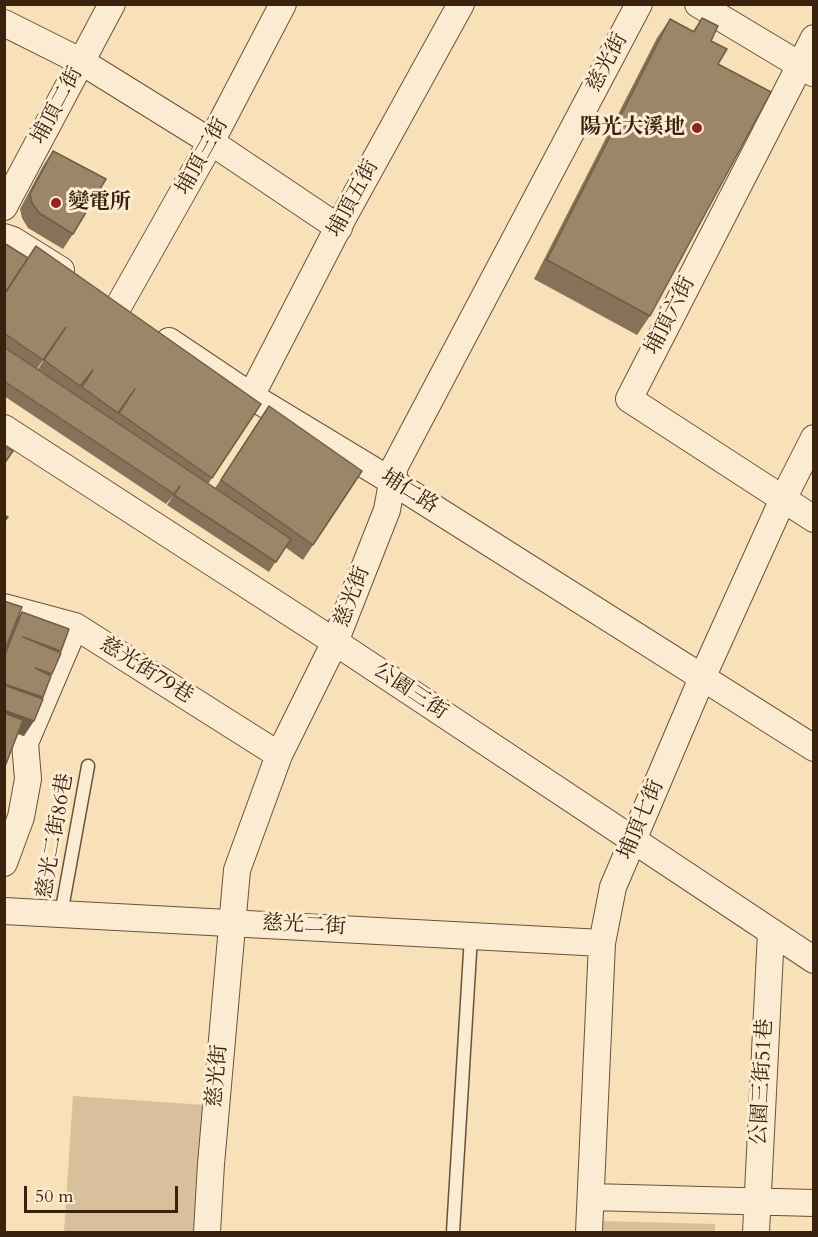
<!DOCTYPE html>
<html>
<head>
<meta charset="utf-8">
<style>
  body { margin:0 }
  #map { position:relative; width:818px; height:1237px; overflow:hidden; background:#f8e0b9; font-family:Cardo,serif }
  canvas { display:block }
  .frame { position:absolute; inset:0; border:6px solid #3a220f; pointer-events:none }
  .scale { position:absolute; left:24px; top:1186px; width:154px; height:27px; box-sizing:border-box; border:3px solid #3a220f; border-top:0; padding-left:8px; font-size:18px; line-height:21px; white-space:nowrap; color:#3a220f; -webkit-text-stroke:4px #faebd2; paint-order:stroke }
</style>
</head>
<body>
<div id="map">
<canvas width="818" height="1237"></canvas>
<div class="frame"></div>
<div class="scale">50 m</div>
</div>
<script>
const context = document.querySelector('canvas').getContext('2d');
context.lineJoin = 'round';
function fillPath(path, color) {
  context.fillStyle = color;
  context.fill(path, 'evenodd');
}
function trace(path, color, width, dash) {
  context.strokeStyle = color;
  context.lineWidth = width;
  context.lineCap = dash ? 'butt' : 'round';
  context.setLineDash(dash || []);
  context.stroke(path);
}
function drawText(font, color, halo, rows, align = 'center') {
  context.font = font + ' Cardo,"Noto Serif TC",serif';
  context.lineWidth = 6;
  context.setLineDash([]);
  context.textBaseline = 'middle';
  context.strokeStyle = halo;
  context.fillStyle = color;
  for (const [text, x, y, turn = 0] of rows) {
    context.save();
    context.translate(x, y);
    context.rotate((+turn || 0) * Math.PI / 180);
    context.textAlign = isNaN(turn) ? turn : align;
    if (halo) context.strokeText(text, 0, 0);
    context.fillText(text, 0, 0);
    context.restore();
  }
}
const green = new Path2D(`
  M 73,1096 L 205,1105 L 197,1232 L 64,1232 Z
  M 603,1221 L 715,1224 L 715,1232 L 603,1232 Z`);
const service = new Path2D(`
  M 61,914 L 88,766
  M 453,1232 L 471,936`);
const minor = new Path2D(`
  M 698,4 L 813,73
  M 4,23 L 82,62 L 211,142 L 339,228
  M 814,38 L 629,399 L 814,519
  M 4,207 L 112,4
  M 4,237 L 13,240 L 61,270
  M 118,307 L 211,142 L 283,4
  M 169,341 L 251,396 L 393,482 L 814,748
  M 251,396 L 343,218 L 461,4
  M 4,428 L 335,642 L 814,960
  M 4,607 L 75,626 L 279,755
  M 4,863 L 21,817 L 28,779 L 25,743 L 75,626
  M 4,911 L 602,943
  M 591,1197 L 814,1203
  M 207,1232 L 211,1164 L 237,870 L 279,755 L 335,642 L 387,510 L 395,466 L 639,4
  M 589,1232 L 602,943 L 613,887 L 702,678 L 783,499 L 814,438
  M 756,1232 L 771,932`);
const wall = new Path2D(`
  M 702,18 L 711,41 L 718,64 L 650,316 L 637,335 L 534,279 L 657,38 L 670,19 L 693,31 Z
  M 53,151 L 73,234 L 63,249 L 28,228 L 22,218 L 20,209 L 43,166 Z
  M 4,243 L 28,258 L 36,246 L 261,404 L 208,484 L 215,488 L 269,406 L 313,545 L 303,560 L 285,547 L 269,572 L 167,505 L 173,496 L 166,504 L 4,396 ZM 56,341 L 38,369 L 37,369 Z
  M 4,601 L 18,617 L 22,612 L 60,652 L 43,697 L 24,736 L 18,734 L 4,769 Z`);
const shadedWall = new Path2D(`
  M 4,684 L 43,697 L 33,712 L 4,702 Z
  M 4,710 L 34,721 L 24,736 L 4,729 Z`);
const building = new Path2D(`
  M 702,18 L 718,26 L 711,41 L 727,49 L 718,64 L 771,92 L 650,316 L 547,260 L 670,19 L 694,32 Z
  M 53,151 L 106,179 L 73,234 L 39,213 L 32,203 L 30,194 Z
  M 4,243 L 28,258 L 4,294 Z
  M 36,246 L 261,404 L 212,478 L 119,413 L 135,389 L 118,413 L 82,387 L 93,370 L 80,386 L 44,360 L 66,327 L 43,360 L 4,333 L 4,295 Z
  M 4,347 L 291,539 L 276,562 L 174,495 L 180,486 L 174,494 L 4,381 Z
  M 269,406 L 362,471 L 313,545 L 221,480 Z
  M 4,446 L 13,451 L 4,464 Z
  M 4,515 L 8,517 L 4,522 Z
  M 4,601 L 22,607 L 4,652 Z
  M 22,612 L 69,629 L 61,651 L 23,637 L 61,653 L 52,674 L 35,668 L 51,676 L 43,697 L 4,684 L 4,657 Z
  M 4,685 L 43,699 L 34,721 L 4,710 Z
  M 4,713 L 23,720 L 4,769 Z`);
const markers = [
  [697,128,6,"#8f2418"],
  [56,203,6,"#8f2418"]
];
const streetNames = [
  ["慈光街",608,63,-62],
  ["埔頂二街",58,106,-62],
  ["埔頂三街",203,157,-61],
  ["埔頂五街",354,199,-62],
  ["埔頂六街",671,316,-63],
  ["埔仁路",409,492,32],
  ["慈光街",353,597,-69],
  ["慈光街79巷",146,671,32],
  ["公園三街",410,692,34],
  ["埔頂七街",642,820,-67],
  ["慈光二街86巷",56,836,-80],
  ["慈光二街",304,926,3],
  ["慈光街",218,1076,-85],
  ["公園三街51巷",763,1082,-87]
];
const poiNames = [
  ["陽光大溪地",685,128],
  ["變電所",68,203,"left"]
];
fillPath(green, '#d8c09c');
trace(service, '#6a523a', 15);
trace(minor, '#6a523a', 28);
trace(service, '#faebd2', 12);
trace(minor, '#faebd2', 26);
fillPath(wall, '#877259');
fillPath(shadedWall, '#6e5d48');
fillPath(building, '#9d8567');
trace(building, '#6e5d48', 1.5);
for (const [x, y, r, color] of markers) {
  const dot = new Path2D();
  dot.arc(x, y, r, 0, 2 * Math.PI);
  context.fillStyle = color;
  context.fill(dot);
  trace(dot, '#faebd2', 2);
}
drawText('21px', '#3a220f', '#faebd2', streetNames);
drawText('bold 21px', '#3a220f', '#faebd2', poiNames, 'right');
</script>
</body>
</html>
